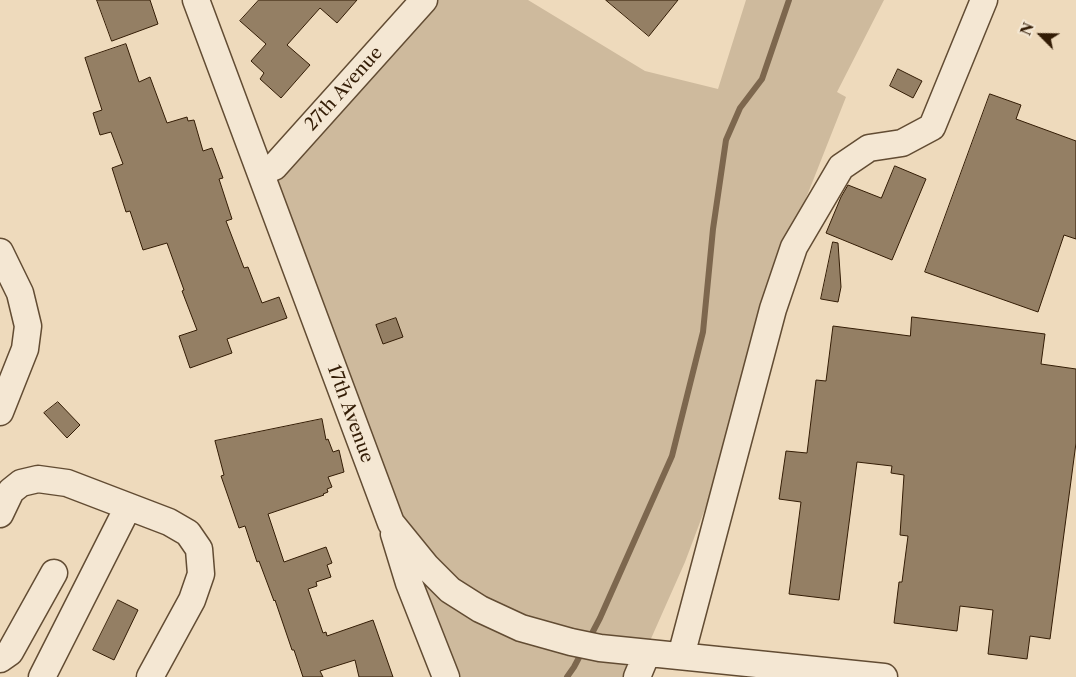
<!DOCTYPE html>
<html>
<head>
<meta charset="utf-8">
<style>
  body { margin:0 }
  #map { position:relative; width:1076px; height:677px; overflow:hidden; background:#eedabc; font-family:"Libre Caslon Text",serif }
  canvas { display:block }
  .north { position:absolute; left:1016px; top:10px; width:50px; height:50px; -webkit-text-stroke:4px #f4e7d3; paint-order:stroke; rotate:293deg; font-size:14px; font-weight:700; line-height:20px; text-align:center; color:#331c05 }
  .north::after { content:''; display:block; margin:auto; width:18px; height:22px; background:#331c05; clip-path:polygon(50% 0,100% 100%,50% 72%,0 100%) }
</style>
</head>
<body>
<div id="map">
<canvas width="1076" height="677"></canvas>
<div class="north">N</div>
</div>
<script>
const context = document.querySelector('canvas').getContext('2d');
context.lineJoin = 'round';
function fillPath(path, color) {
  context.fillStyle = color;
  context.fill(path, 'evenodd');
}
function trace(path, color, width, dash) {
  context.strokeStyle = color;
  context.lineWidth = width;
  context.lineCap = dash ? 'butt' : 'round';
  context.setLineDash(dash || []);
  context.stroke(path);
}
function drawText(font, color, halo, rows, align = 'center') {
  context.font = font + ' "Libre Caslon Text",serif';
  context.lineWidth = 4.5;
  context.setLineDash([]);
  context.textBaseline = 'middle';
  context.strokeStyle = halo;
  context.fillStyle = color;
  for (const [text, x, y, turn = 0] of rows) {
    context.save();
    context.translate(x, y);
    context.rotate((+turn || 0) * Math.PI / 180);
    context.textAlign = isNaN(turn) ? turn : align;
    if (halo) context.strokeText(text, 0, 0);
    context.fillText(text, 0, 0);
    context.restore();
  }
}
const green = new Path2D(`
  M 426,0 L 528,0 L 645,71 L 718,89 L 746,0 L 884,0 L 837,92 L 846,97 L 799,216 L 711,493 L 685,562 L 634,677 L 448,677 L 262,172 Z`);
const stream = new Path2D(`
  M 589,639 L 600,618 L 672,456 L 703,332 L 713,229 L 726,140 L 740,108 L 762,79 L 789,0
  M 567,677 L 574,667 L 583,650`);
const building = new Path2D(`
  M 97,0 L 150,0 L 158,24 L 112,41 Z
  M 259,0 L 357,0 L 337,23 L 320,8 L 287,45 L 310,65 L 281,98 L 260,79 L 264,73 L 251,61 L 266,44 L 240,21 Z
  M 606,0 L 678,0 L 649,36 Z
  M 126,44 L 139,82 L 150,77 L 167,123 L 187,117 L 188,121 L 194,120 L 203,151 L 212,148 L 223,178 L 219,179 L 232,219 L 226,221 L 244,268 L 248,267 L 262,303 L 279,297 L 287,318 L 227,339 L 232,353 L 190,368 L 179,336 L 197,330 L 182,291 L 184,290 L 167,243 L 143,250 L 130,211 L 126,212 L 112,168 L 123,164 L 111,132 L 100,135 L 93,113 L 102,110 L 85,58 Z
  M 898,69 L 922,81 L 913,98 L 890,86 Z
  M 990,94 L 1021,105 L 1016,119 L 1076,141 L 1076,239 L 1064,235 L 1038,312 L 925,272 Z
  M 895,166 L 926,179 L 892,260 L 826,233 L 841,197 L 848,185 L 881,198 Z
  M 833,242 L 838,243 L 841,287 L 838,302 L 821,299 Z
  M 912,317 L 1045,334 L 1041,364 L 1076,369 L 1076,443 L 1050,639 L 1030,636 L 1027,659 L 988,654 L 993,610 L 960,606 L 957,631 L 894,623 L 899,582 L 902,582 L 908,536 L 900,535 L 904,475 L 891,473 L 892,466 L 857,462 L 839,600 L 789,594 L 801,502 L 779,499 L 786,451 L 807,453 L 816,380 L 826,381 L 833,326 L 910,336 Z
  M 396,318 L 403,337 L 383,344 L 376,325 Z
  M 58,402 L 80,425 L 67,438 L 44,413 Z
  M 322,419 L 326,440 L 328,439 L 333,452 L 339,450 L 344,472 L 328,477 L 332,487 L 327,489 L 328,492 L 323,494 L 324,495 L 268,514 L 284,562 L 326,547 L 332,563 L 327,565 L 331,577 L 316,582 L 317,586 L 308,589 L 323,633 L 326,632 L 327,636 L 373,620 L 393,677 L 359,677 L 355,660 L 320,671 L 323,677 L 303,677 L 294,650 L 292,650 L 275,600 L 274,601 L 259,561 L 257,562 L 245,526 L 239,528 L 221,476 L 224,475 L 215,441 Z
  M 118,600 L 138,610 L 114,660 L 93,650 Z`);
const minor = new Path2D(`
  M 196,0 L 391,523 L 426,566 L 450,590 L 480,609 L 521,628 L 571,642 L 600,648 L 884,677
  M 260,171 L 274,167 L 424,0
  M 0,252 L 20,293 L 28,326 L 25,349 L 0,412
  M 0,514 L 11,491 L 21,483 L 38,479 L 67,483 L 169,522 L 188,533 L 199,549 L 201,574 L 192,600 L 150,677
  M 394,534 L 409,583 L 446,677
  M 681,656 L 773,309 L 794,247 L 841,167 L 869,148 L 902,143 L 932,127 L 984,0
  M 0,659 L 10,652 L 54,573
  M 42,677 L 128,507
  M 637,677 L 647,653`);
const streetNames = [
  ["27th Avenue",344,89,-48],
  ["17th Avenue",350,414,70]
];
fillPath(green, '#ceba9d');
trace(stream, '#7d674e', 6);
fillPath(building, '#947f64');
trace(building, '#331c05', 1);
trace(minor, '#624c33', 29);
trace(minor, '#f4e7d3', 26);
drawText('18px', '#331c05', '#f4e7d3', streetNames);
</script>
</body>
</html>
